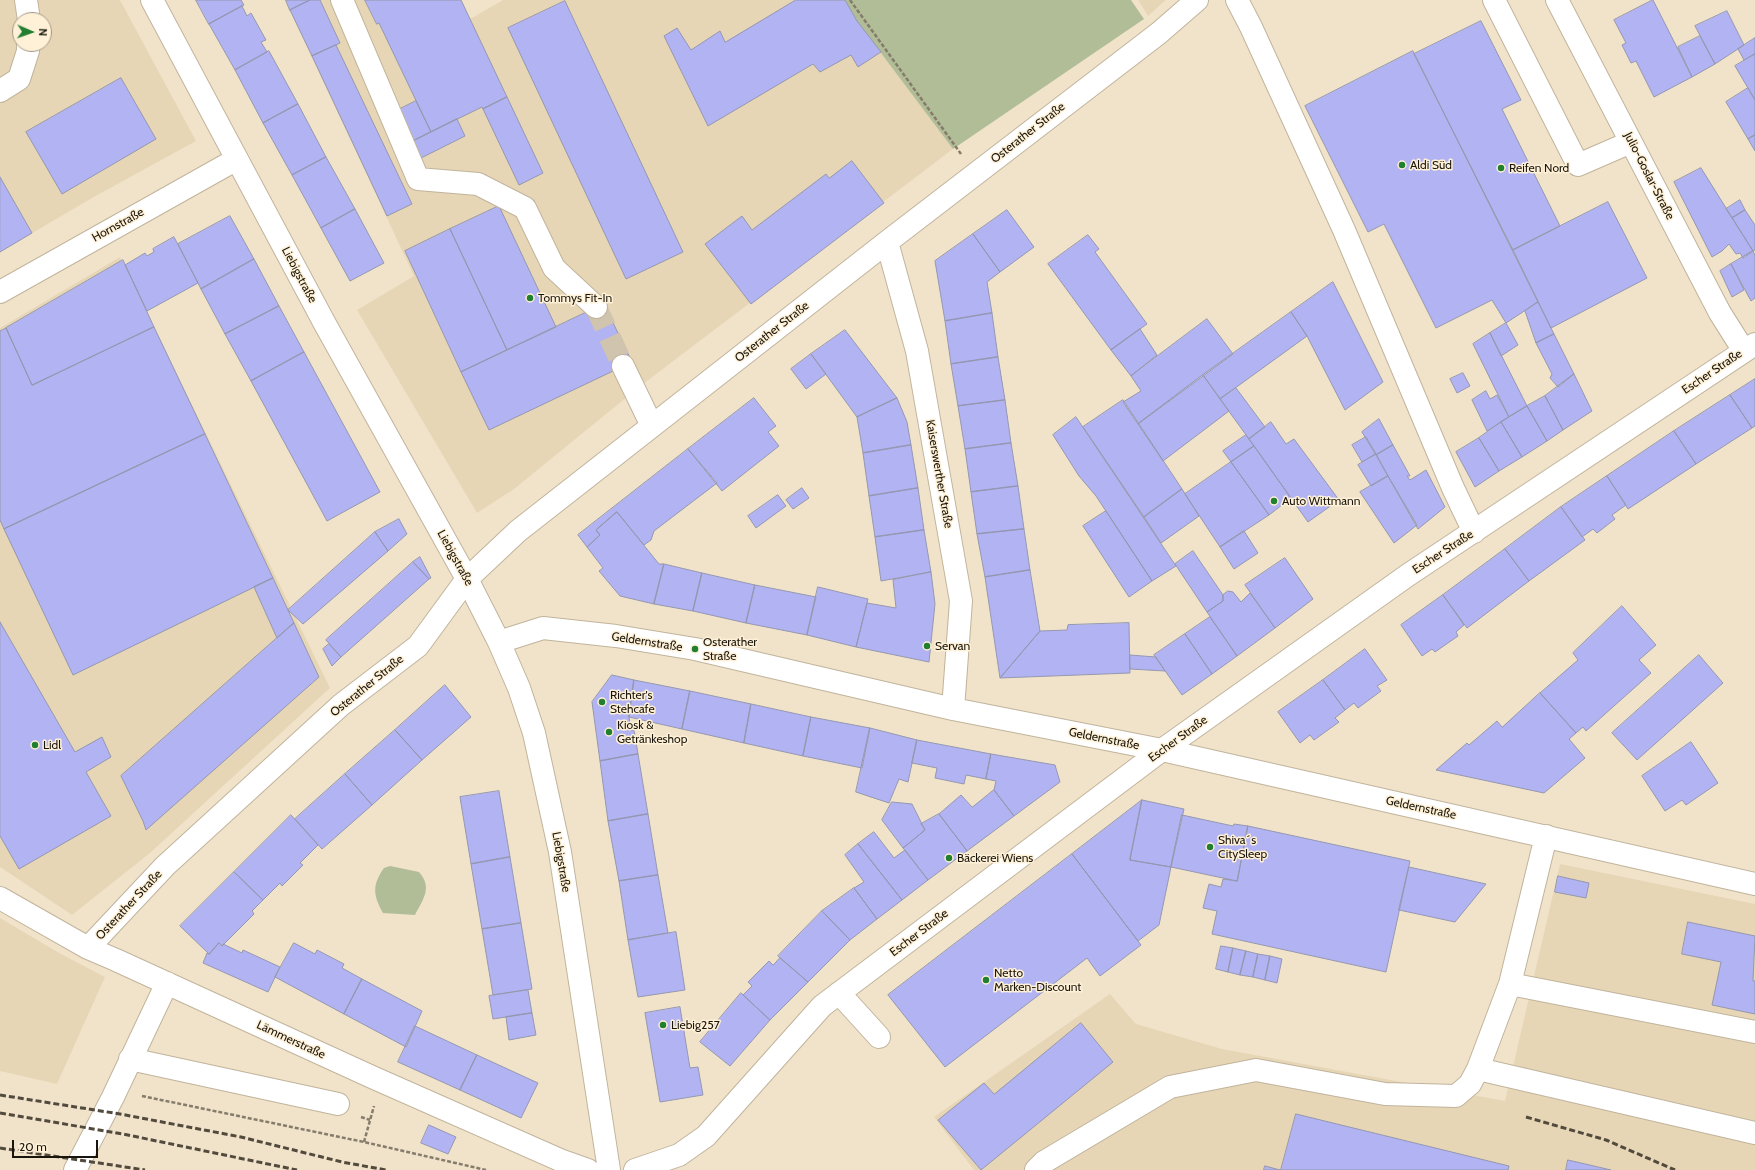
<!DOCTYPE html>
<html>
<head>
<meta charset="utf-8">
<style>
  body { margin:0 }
  #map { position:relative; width:1755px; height:1170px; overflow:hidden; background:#f1e3ca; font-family:Cabin,sans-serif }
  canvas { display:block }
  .north { position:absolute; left:12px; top:12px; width:40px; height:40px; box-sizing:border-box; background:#fef1d7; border:1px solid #a39986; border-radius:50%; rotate:92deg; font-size:11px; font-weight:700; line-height:16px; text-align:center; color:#1a150c }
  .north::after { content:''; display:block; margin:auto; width:14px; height:18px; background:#227f30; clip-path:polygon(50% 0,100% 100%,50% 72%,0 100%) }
  .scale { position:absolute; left:12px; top:1140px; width:86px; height:18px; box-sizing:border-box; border:2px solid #1a150c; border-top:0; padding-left:5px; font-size:12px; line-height:14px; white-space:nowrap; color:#1a150c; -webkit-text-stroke:3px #fef1d7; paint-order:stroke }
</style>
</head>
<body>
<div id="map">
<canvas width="1755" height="1170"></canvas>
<div class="north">N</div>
<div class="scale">20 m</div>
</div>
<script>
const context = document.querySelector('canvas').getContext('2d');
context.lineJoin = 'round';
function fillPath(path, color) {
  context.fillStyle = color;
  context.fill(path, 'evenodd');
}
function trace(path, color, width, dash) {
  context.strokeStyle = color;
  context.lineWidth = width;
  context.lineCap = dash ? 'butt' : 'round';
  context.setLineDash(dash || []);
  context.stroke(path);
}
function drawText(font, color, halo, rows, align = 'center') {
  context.font = font + ' Cabin,sans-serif';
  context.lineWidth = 3;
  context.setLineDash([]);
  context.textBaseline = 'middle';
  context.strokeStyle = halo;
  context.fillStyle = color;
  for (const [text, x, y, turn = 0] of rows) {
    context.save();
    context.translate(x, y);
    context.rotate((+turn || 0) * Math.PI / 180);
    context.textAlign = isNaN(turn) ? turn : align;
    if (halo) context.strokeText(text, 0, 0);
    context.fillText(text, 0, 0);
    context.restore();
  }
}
const built = new Path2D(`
  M 0,0 L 120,0 L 196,141 L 92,198 L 0,252 ZM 20,20 L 44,20 L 44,44 L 20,44 Z
  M 285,0 L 461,0 L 470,19 L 503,0 L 845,0 L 881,52 L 953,149 L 643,384 L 514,489 L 477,513 L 357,310 L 414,276 Z
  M 1138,0 L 1166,0 L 1148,16 Z
  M 120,257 L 330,688 L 150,853 L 72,915 L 0,867 L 0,328 Z
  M 1560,864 L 1755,904 L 1755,1170 L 974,1170 L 934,1117 L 1110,994 L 1136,1024 L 1222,1049 L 1505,1101 Z
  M 0,918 L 61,954 L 105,977 L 57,1084 L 0,1071 Z`);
const green = new Path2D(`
  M 845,0 L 1131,0 L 1144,19 L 953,149 L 857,21 Z
  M 390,866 L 419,872 C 433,888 423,899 415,915 L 383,913 C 373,895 372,885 384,868 Z`);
const building = new Path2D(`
  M 196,0 L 241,0 L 244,5 L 209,24 Z
  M 286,0 L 310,0 L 290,10 Z
  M 310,0 L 320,0 L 340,43 L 312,56 L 290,10 Z
  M 365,0 L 461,0 L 507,97 L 483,109 L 482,107 L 431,132 L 379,23 L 377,24 Z
  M 796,0 L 845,0 L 857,21 L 881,52 L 858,67 L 851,55 L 820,72 L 813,64 L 708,126 L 664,36 L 677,28 L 691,50 L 720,31 L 725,42 Z
  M 1653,0 L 1692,77 L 1654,97 L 1636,61 L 1631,63 L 1622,45 L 1626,43 L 1614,20 Z
  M 565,1 L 683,252 L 626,279 L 508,28 Z
  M 242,6 L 247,16 L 251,13 L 266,40 L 261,42 L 267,52 L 235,70 L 209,24 Z
  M 1727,11 L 1744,45 L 1715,64 L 1695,26 Z
  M 1481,21 L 1521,100 L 1502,109 L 1560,226 L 1513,250 L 1414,54 Z
  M 1700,36 L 1715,64 L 1692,77 L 1678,47 Z
  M 1755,38 L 1755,54 L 1744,60 L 1738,49 Z
  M 336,45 L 412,204 L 387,216 L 312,56 Z
  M 269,51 L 298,104 L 263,123 L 235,70 Z
  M 1413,51 L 1538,302 L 1506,323 L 1492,300 L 1436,328 L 1384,224 L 1368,232 L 1305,106 Z
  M 1755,54 L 1755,100 L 1735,66 Z
  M 121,78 L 156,139 L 62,194 L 26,132 Z
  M 1748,88 L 1755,100 L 1755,135 L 1748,139 L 1726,102 Z
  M 507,97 L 543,173 L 519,185 L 483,109 Z
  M 416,101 L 431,132 L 413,141 L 398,110 Z
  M 298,104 L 326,157 L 292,175 L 263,123 Z
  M 457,119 L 465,136 L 421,158 L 413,141 Z
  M 1755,135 L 1755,151 L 1748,139 Z
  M 326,157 L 355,209 L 321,228 L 292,175 Z
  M 852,161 L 884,203 L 751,304 L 705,244 L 742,216 L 752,230 L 826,174 L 829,178 Z
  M 1701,168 L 1753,251 L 1743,258 L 1740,253 L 1736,254 L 1729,244 L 1722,251 L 1712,257 L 1674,182 Z
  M 0,177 L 32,233 L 0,252 Z
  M 1740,200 L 1745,210 L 1732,218 L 1726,209 Z
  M 1608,202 L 1647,278 L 1551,328 L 1513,250 Z
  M 499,206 L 556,327 L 507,350 L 450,229 Z
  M 355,209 L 384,263 L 350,281 L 321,228 Z
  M 1007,210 L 1034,247 L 1000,272 L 973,234 Z
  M 1745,210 L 1755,225 L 1755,250 L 1753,251 L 1732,218 Z
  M 230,216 L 254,259 L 201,289 L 178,244 Z
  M 450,229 L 507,350 L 461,372 L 405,251 Z
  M 973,234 L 1000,272 L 987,282 L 992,313 L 945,321 L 935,261 Z
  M 1088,235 L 1099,249 L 1095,252 L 1147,324 L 1111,350 L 1048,264 Z
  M 174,237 L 198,283 L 147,311 L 125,265 L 145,253 L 147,256 L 154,252 L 153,249 Z
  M 1753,251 L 1755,255 L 1755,298 L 1751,301 L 1731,264 Z
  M 254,259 L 279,306 L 225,334 L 201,289 Z
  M 123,260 L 154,327 L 32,385 L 6,328 Z
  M 1731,264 L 1744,290 L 1732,297 L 1720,271 Z
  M 1333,282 L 1383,382 L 1345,410 L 1307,336 L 1291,312 Z
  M 1538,302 L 1554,334 L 1536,343 L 1525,311 Z
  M 604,304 L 632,362 L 489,430 L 461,372 Z
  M 279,306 L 304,352 L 251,381 L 225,334 Z
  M 1291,312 L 1307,336 L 1220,399 L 1203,375 Z
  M 992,313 L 998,357 L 951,364 L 945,321 Z
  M 1207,319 L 1233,354 L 1138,424 L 1123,402 L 1141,391 L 1131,376 Z
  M 1506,323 L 1518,345 L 1501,356 L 1490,333 Z
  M 154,327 L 205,434 L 4,529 L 0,520 L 0,331 L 6,328 L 32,385 Z
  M 1140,329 L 1157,355 L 1131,376 L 1111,350 Z
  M 845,330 L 897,398 L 857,417 L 811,354 Z
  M 1490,333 L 1527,406 L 1509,417 L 1473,344 Z
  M 1554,334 L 1574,374 L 1558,387 L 1550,378 L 1552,374 L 1536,343 Z
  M 304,352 L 380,492 L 327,521 L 251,381 Z
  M 811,354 L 826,374 L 806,389 L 791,369 Z
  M 998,357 L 1005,400 L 958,406 L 951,364 Z
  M 1463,373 L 1470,386 L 1457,393 L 1450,379 Z
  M 1574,374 L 1592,411 L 1563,430 L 1545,396 Z
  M 1203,375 L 1229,411 L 1163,461 L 1138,424 Z
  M 1755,379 L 1755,426 L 1752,428 L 1730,395 Z
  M 1236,388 L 1265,427 L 1249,439 L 1220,399 Z
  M 1486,391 L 1490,399 L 1497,395 L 1509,417 L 1487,431 L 1472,400 Z
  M 1730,395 L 1752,428 L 1696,464 L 1674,431 Z
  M 1545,396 L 1563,430 L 1547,441 L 1527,406 Z
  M 754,398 L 776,426 L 768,432 L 779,446 L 722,491 L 688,449 Z
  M 897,398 L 907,422 L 911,445 L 863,453 L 857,417 Z
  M 1005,400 L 1011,443 L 965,449 L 958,406 Z
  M 1123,400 L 1182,489 L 1144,517 L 1083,427 Z
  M 1527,406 L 1547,441 L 1522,457 L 1501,422 Z
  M 1076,417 L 1176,566 L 1152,581 L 1096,496 L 1079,476 L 1053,435 Z
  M 1379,419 L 1393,445 L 1376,455 L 1362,432 Z
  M 1271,422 L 1286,444 L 1294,439 L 1339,500 L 1308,522 L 1249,439 Z
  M 1501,422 L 1522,457 L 1499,471 L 1479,438 Z
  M 1674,431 L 1696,464 L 1628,509 L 1607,476 Z
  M 205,434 L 273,578 L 73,675 L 4,529 Z
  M 1246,435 L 1254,446 L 1231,462 L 1223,451 Z
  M 1366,437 L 1376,454 L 1362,462 L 1352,445 Z
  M 1479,438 L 1499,471 L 1475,487 L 1456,452 Z
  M 1011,443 L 1018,486 L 971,492 L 965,449 Z
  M 911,445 L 918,488 L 869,496 L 863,453 Z
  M 1393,445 L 1410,476 L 1407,476 L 1410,480 L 1426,470 L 1445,507 L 1418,529 L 1376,455 Z
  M 1254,446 L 1291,498 L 1269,515 L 1231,462 Z
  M 688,449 L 717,483 L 654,531 L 651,540 L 644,545 L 617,512 L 597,529 L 596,530 L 600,535 L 587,547 L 578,535 Z
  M 1376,454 L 1388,476 L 1371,486 L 1358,465 Z
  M 1231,462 L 1269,515 L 1220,547 L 1185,494 Z
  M 1388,476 L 1417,525 L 1394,543 L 1360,492 Z
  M 1607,476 L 1626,505 L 1612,515 L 1615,519 L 1597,533 L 1593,529 L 1582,537 L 1561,507 Z
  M 1018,486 L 1024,529 L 977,534 L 971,492 Z
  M 802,488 L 809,498 L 793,509 L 786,500 Z
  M 918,488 L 924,530 L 875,537 L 869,496 Z
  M 1182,489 L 1199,516 L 1161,543 L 1144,517 Z
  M 778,495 L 786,506 L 756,528 L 748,516 Z
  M 1561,507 L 1585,540 L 1529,581 L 1505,549 Z
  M 1106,511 L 1152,581 L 1129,597 L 1083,526 Z
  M 617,512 L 659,564 L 664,564 L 654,604 L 620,596 L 599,571 L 603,568 L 587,547 L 600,535 L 596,530 L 597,529 Z
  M 399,519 L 407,534 L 388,551 L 375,532 Z
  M 1024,529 L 1030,570 L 985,577 L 977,534 Z
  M 924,530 L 931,572 L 881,581 L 875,537 Z
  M 1244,531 L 1258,553 L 1234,569 L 1220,547 Z
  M 375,532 L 388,551 L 303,624 L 288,610 Z
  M 1505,549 L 1529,581 L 1467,628 L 1443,595 Z
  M 1193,551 L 1223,595 L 1223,601 L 1207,612 L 1175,564 Z
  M 420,557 L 431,578 L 429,579 L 413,562 Z
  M 1285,558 L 1313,599 L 1275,628 L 1245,585 Z
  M 413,562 L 429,579 L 341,657 L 326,640 Z
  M 664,564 L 702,573 L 693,611 L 654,604 Z
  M 1030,570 L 1040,631 L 1000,678 L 985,577 Z
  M 931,572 L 935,604 L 929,662 L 856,647 L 867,603 L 896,608 L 893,580 Z
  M 702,573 L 755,585 L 746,623 L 693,611 Z
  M 273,578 L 294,623 L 277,638 L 254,587 Z
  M 755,585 L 816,597 L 807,635 L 746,623 Z
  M 818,587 L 868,599 L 856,647 L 807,635 Z
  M 1228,591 L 1233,592 L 1241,602 L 1250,593 L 1275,628 L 1237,656 L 1207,612 L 1223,601 L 1223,595 Z
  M 1443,595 L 1464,625 L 1456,632 L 1458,636 L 1435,652 L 1432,649 L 1422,656 L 1401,625 Z
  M 1622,606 L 1656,645 L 1639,660 L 1651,673 L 1586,731 L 1583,727 L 1576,733 L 1540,693 L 1578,660 L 1573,653 Z
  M 1210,617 L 1237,656 L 1212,674 L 1185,634 Z
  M 0,622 L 75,752 L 102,737 L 111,757 L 86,772 L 111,816 L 19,869 L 0,836 Z
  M 294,623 L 319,677 L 146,830 L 143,821 L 121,776 Z
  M 1129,623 L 1130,673 L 1000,678 L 1040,631 L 1067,630 L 1068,625 Z
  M 1185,634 L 1212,674 L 1182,695 L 1154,655 Z
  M 329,644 L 341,657 L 332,666 L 323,649 Z
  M 1365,649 L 1387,680 L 1377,686 L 1381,691 L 1358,708 L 1354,703 L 1345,710 L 1323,680 Z
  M 1130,655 L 1156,657 L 1165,671 L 1130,669 Z
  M 1699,655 L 1723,683 L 1637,760 L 1612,733 Z
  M 612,675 L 634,680 L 629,717 L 631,730 L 634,730 L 638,754 L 600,761 L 592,702 Z
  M 634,680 L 690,691 L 682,729 L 629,717 Z
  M 1323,680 L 1345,710 L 1335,718 L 1339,722 L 1314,740 L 1310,735 L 1300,743 L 1278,712 Z
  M 445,685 L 471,717 L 422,760 L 395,730 Z
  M 690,691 L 751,704 L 744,743 L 682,729 Z
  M 1540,693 L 1576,733 L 1569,739 L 1585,758 L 1544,793 L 1436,770 L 1467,743 L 1469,745 L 1497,721 L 1502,727 Z
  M 751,704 L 811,717 L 803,756 L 744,743 Z
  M 811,717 L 870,728 L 862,768 L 803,756 Z
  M 870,728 L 917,740 L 908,782 L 899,779 L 889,803 L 856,792 Z
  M 395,730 L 422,760 L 372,805 L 345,774 Z
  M 917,740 L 991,754 L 986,779 L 966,775 L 964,784 L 935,778 L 937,768 L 912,763 Z
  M 1691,742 L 1718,783 L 1686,805 L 1682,800 L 1665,811 L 1642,776 Z
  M 638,754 L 648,814 L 608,821 L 600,761 Z
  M 991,754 L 1055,765 L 1060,782 L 1014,816 L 994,790 L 996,781 L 986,779 Z
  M 345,774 L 372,805 L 322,849 L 295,819 Z
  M 994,790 L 1014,816 L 967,851 L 939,814 L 961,795 L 972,807 Z
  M 499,791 L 510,857 L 471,864 L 460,797 Z
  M 1142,800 L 1184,809 L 1171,867 L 1130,860 Z
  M 1142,800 L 1130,860 L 1171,867 L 1159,925 L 1138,941 L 1072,854 Z
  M 892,802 L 912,804 L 925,830 L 903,848 L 882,820 Z
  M 648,814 L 658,875 L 619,881 L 608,821 Z
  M 939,814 L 967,851 L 928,880 L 903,848 L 925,830 L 921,824 Z
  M 291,815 L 318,845 L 300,863 L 303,865 L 282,886 L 280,883 L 263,900 L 234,872 Z
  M 1182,815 L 1233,826 L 1234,824 L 1248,826 L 1237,881 L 1171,867 Z
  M 1248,826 L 1410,861 L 1386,972 L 1212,934 L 1217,911 L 1203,908 L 1209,884 L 1221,887 L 1223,879 L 1237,881 Z
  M 874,832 L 894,858 L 905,850 L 928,880 L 902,900 L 858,844 Z
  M 858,844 L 902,900 L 877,919 L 854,888 L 864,882 L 845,855 Z
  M 1072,854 L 1141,945 L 1100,976 L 1087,958 L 945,1067 L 888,995 Z
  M 510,857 L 521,923 L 482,929 L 471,864 Z
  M 1409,867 L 1486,884 L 1455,922 L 1399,910 Z
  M 234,872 L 263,900 L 252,911 L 254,914 L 222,946 L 219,943 L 209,954 L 180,926 Z
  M 658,875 L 668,933 L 628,940 L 619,881 Z
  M 1558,876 L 1589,883 L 1586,898 L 1555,892 Z
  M 854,888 L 877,919 L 850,940 L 822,911 Z
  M 822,911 L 850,940 L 808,982 L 778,956 Z
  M 1688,922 L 1755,936 L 1753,981 L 1755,981 L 1755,1014 L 1712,1005 L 1721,962 L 1682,954 Z
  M 521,923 L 532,989 L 493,995 L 482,929 Z
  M 676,932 L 685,990 L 638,997 L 628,940 Z
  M 219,943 L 222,946 L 223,944 L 242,953 L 243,950 L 280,967 L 268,992 L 203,963 L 207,953 L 209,954 Z
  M 294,943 L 315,954 L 317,950 L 344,964 L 342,968 L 362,979 L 344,1014 L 275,977 Z
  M 1221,946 L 1233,948 L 1228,972 L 1216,969 Z
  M 1233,948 L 1246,951 L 1240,975 L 1228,972 Z
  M 1246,951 L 1258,954 L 1253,977 L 1240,975 Z
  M 1258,954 L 1270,956 L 1265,980 L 1253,977 Z
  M 1270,956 L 1282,959 L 1277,983 L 1265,980 Z
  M 780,958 L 808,982 L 770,1020 L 743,995 L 752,986 L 748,982 L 769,961 L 773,965 Z
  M 362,979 L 422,1011 L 406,1047 L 344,1014 Z
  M 528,990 L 532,1013 L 493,1019 L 489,996 Z
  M 741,993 L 770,1020 L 730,1066 L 700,1042 Z
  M 680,1007 L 690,1068 L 698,1067 L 703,1095 L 660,1102 L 645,1013 Z
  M 532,1013 L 536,1035 L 509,1040 L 506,1017 Z
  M 1081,1023 L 1113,1062 L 981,1170 L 938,1120 L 984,1083 L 994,1094 Z
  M 415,1026 L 477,1055 L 460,1090 L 398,1062 Z
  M 477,1055 L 538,1083 L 521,1118 L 460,1090 Z
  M 1296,1114 L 1509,1166 L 1508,1170 L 1281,1170 Z
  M 429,1125 L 456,1137 L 448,1154 L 421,1143 Z
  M 1568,1160 L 1611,1170 L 1566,1170 Z
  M 1265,1166 L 1280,1170 L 1264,1170 Z`);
const minorTunnel = new Path2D(`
  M 596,307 L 623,366`);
const path = new Path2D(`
  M 850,0 L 961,154
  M 142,1096 L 364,1142 L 486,1170
  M 361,1117 L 370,1120
  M 364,1142 L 374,1106`);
const minor = new Path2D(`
  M 26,0 L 29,20
  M 152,0 L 325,324 L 467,579 L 499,642 L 519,688 L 534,733 L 560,852 L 609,1170
  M 342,0 L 418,179 L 478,184 L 525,208 L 554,268 L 596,307
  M 1237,0 L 1251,27 L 1344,230 L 1453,488 L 1474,532
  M 1494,0 L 1578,165 L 1631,142
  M 1557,0 L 1720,313 L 1744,351
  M 0,91 L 19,79 L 28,51 L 28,44
  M 887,242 L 917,351 L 961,601 L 953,709
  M 0,292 L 237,159
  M 623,366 L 652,426
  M 499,642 L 543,628 L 616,636 L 695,649 L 953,709 L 1162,750 L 1755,884
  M 0,898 L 88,948 L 116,960 L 372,1077 L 560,1160 L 588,1170
  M 88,948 L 165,866 L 341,705 L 418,646 L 467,579 L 518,531 L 887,242 L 1159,33 L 1197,0
  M 1510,984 L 1755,1032
  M 839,993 L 879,1037
  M 130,1059 L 338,1104
  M 1478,1069 L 1755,1133
  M 75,1170 L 113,1097 L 167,983
  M 635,1170 L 679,1155 L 706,1136 L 822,1006 L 1162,750 L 1408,575 L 1755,344
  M 1036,1170 L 1044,1162 L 1170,1087 L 1256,1070 L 1385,1094 L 1456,1096 L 1470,1084 L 1478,1069 L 1510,984 L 1546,836`);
const rail = new Path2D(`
  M 0,1095 L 120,1114 L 241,1137 L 342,1162 L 386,1170
  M 0,1113 L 123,1134 L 297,1170
  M 1526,1117 L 1606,1140 L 1675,1170
  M 0,1148 L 145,1170`);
const markers = [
  [1402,165,4,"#227f30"],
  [1501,168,4,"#227f30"],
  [530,298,4,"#227f30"],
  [1274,501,4,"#227f30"],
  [927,646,4,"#227f30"],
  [695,649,4,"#227f30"],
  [602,702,4,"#227f30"],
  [609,732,4,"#227f30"],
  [35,745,4,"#227f30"],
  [1210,847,4,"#227f30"],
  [949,858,4,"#227f30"],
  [986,980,4,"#227f30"],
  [663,1025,4,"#227f30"]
];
const streetNames = [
  ["Osterather Straße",1028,133,-38],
  ["Julio-Goslar-Straße",1649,176,63],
  ["Hornstraße",118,225,-29],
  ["Liebigstraße",299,275,62],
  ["Osterather Straße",772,332,-38],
  ["Escher Straße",1712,372,-34],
  ["Kaiserswerther Straße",939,474,80],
  ["Escher Straße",1443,552,-33],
  ["Liebigstraße",455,558,61],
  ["Geldernstraße",647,642,9],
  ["Osterather Straße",367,686,-39],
  ["Geldernstraße",1104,739,11],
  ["Escher Straße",1178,739,-36],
  ["Geldernstraße",1421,808,12],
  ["Liebigstraße",561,862,80],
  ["Osterather Straße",129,905,-47],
  ["Escher Straße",919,933,-37],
  ["Lämmerstraße",291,1040,25]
];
const poiNames = [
  ["Aldi Süd",1410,165],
  ["Reifen Nord",1509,168],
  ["Tommys Fit-In",538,298],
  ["Auto Wittmann",1282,501],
  ["Osterather",703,642],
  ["Straße",703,656],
  ["Servan",935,646],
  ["Richter's",610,695],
  ["Stehcafe",610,709],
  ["Kiosk &",617,725],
  ["Getränkeshop",617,739],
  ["Lidl",43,745],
  ["Shiva´s",1218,840],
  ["CitySleep",1218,854],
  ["Bäckerei Wiens",957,858],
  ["Netto",994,973],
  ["Marken-Discount",994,987],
  ["Liebig257",671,1025]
];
fillPath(built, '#e7d6b6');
fillPath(green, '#b1bd97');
fillPath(building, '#b1b3f2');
trace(building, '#9597b0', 1);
trace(minorTunnel, '#d1c4ae', 22, [22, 11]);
trace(minor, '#c1b49c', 24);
trace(path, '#857c6b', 2.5, [4, 2]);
trace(minor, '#fff', 22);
trace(rail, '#514a3d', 3, [6, 3]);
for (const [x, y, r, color] of markers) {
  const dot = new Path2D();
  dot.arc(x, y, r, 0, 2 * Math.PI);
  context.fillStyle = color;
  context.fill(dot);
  trace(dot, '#fef1d7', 1.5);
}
drawText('12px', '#1a150c', '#fef1d7', streetNames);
drawText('12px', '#1a150c', '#fef1d7', poiNames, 'left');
</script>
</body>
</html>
